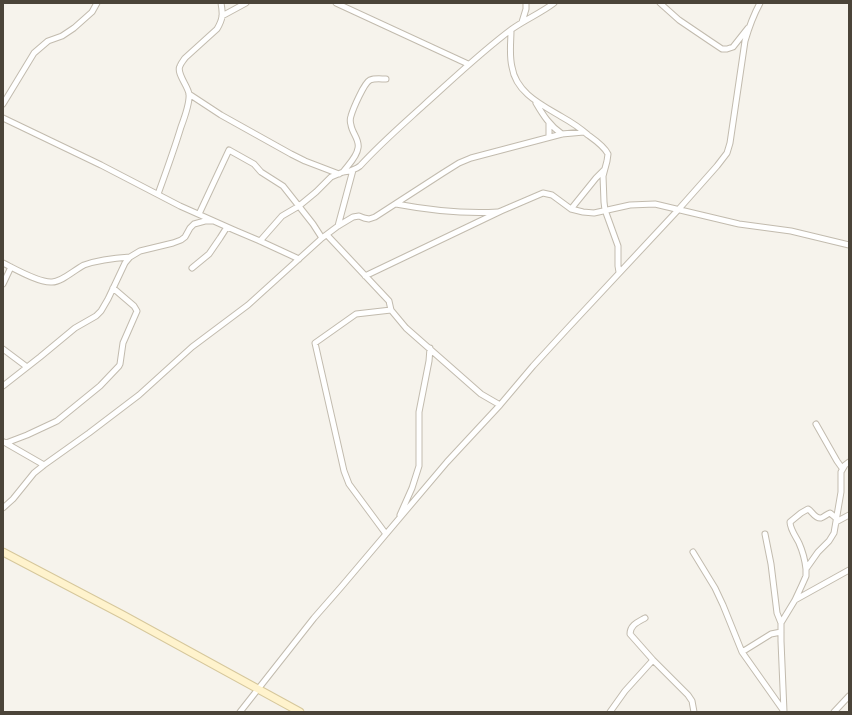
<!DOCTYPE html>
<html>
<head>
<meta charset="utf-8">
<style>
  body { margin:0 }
  #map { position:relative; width:852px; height:715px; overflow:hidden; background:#f6f3ec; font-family:"Space Grotesk",sans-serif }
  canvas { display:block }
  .frame { position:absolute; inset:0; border:4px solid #4b4439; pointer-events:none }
</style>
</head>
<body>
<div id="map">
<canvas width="852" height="715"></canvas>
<div class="frame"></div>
</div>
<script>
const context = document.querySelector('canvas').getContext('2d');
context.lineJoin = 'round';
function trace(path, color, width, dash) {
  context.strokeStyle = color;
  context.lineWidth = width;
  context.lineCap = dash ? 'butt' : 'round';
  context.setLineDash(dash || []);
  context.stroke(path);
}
const street = new Path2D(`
  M 336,3 L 468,64
  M 660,3 L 679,20 L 710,41 L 722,49 L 727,49 L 733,47 L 748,28
  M 222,16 L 246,3
  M 522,22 L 526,9 L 526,3
  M 511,30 C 511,42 509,55 512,67 C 516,93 542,105 562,117 C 571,122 580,128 588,135 C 595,140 604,146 608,154 L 607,161 L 603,176 L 604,202 L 605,210 L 618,246 L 618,266 L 619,272
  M 189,94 L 221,115 L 291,154 L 305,161 L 339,174
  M 536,103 C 543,115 550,126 562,134
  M 3,104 L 34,53 L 48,41 L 62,36 L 74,28 L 92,12 L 97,3
  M 3,118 L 101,165 L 180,206 L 234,230 L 260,241 L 299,259
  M 549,123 L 549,137
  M 343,172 C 348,165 357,157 358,148 C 360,140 352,133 351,125 C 350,122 350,119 351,116 C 353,109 364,83 370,80 C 375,78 381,79 386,79
  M 158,194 C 166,172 174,150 181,127 C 184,119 190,103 189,94 C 188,86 176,73 180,66 C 181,63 183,61 185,58 L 217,29 C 223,19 223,14 221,3
  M 396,204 C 428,210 465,214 498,212
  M 571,209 L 596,178 L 604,170
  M 199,214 L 229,150 L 254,164 L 261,172 L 283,186 L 313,224 L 322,238
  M 338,226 L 353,170
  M 327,235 L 389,301 L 391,310 L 406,328 L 481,394 L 500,405
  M 260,241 L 282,216 L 299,206 L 316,192 L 331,177 L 343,172 L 350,171 L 357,168 L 360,166 C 380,144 402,125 424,105 C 453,79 481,52 512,29 C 526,19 541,13 554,3
  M 3,263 C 15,269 39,283 52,282 C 62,282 74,270 84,265 C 98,260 115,258 130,257
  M 192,268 L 209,254 L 220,238 L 227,227
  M 365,276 L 501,211 L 543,193 L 552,195 L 571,209 L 583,212 L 594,213 L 630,205 L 655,204 L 739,224 L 791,231 L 849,245
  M 3,284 L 11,267
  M 3,349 L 27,367
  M 3,386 L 40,357 L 75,328 L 96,316 L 101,311 L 108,299 L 125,263 L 130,257 L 140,251 L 173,243 L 181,240 L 185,237 L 190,228 L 194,224 L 205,221 L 212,221
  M 816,424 L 837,461 L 842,468
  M 4,442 L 44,465
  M 6,443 L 27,435 L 57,421 L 100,386 L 119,366 L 120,364 L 123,343 L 137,311 L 134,306 L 113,288
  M 3,508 L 13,499 L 34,473 L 44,465 L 89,433 L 139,395 L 192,347 L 248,305 L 322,238 L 338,226 L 353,217 L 359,216 L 364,218 L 369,219 L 375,217 L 443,173 L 459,163 L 471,158 L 562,134 L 584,132
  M 400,515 L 412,488 L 419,466 L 419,412 L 429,361 L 430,348
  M 836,522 L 849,515
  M 386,534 L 349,484 L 344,471 L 315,343 L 356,314 L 391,310
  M 765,534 L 771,564 L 777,613 L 781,623
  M 693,552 L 715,588 L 723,605 L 742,652 L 783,710
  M 806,569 C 805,560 803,552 799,543 C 796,537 790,529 790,522 L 801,513 L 808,509 C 812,511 815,519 821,518 C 824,517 827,514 830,513 L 836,518
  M 795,600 L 849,570
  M 645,618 C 638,622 630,625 630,634 L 653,660 L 688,695 L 692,701 L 694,712
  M 742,652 L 771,634 L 781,632
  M 240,712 L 314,618 L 342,586 L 447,462 L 500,405 L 533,366 L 567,329 L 678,210 L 717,166 L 727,153 L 730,143 L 745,41 C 749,27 753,16 760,3
  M 610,712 L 625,691 L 653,660
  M 784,712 L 781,641 L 781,623 L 795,600 L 802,585 L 806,576 L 806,569 L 818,552 L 829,541 L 834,533 L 841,492 L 841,472 L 845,465 L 849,462
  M 834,712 L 849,696`);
const secondary = new Path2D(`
  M 3,552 L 123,615 L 300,712`);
trace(street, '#c2bbae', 7);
trace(secondary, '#d6c79b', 9);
trace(street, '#fff', 5);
trace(secondary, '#fff3cd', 7);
</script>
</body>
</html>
